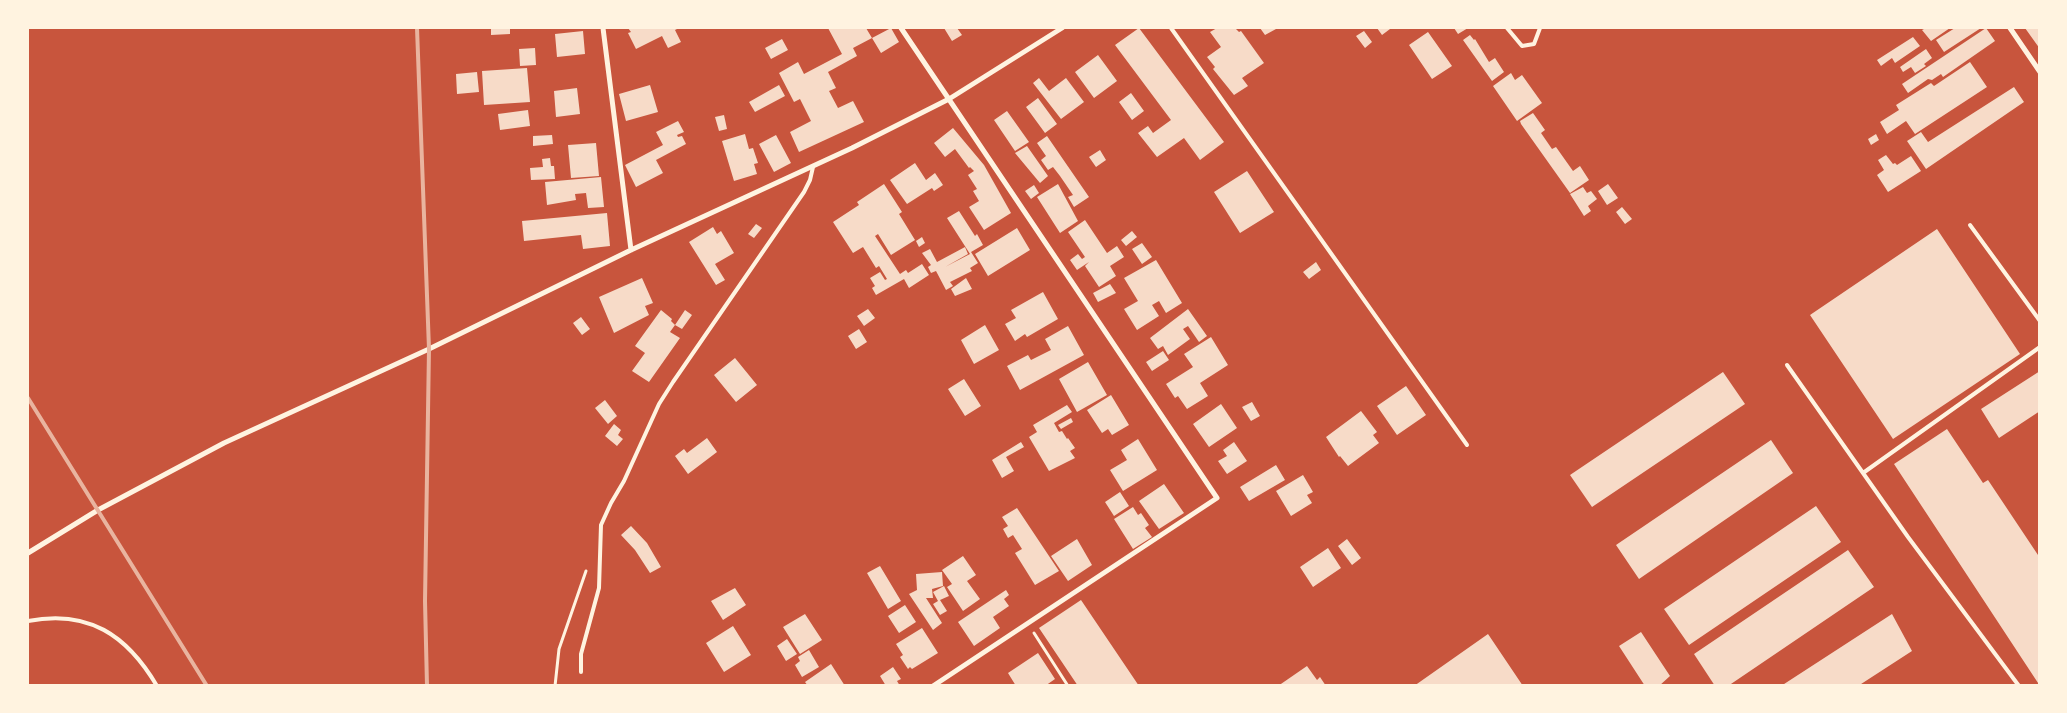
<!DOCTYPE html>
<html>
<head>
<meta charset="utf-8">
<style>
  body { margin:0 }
  #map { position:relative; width:2067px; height:713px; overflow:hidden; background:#c8553d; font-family:"Fira Sans",sans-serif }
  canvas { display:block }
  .frame { position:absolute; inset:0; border:29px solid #fff3e0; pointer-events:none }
</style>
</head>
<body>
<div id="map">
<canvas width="2067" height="713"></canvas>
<div class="frame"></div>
</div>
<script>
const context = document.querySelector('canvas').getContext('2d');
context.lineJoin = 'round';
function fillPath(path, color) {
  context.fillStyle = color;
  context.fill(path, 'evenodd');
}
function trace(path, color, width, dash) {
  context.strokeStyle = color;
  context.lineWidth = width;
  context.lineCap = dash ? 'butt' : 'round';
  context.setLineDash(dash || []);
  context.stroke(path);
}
const building = new Path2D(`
  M 491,28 L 510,28 L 510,34 L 491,35 Z
  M 628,28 L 679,28 L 675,30 L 681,42 L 668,48 L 662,36 L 636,49 L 628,33 L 631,32 Z
  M 828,28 L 866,28 L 872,38 L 853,48 L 857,56 L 828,72 L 836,88 L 829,91 L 838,108 L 853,101 L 864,122 L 799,152 L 790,132 L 811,121 L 800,99 L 794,102 L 779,73 L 798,62 L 804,74 L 842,54 Z
  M 891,28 L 899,42 L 881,53 L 872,38 Z
  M 944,28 L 957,28 L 962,35 L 952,41 Z
  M 1139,28 L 1224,142 L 1200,160 L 1184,138 L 1157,157 L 1138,133 L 1148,126 L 1153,133 L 1171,120 L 1115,45 Z
  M 1217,28 L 1235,28 L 1239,32 L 1241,31 L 1264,63 L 1242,78 L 1248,86 L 1234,95 L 1213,69 L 1215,67 L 1207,57 L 1221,47 L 1210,32 Z
  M 1260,28 L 1275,28 L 1276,29 L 1265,35 Z
  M 1377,28 L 1390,28 L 1390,29 L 1382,35 Z
  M 1454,28 L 1468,28 L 1458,34 Z
  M 1926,28 L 1950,28 L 1931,41 L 1922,30 Z
  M 1955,28 L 1981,28 L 1944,52 L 1936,40 Z
  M 1986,28 L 1995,41 L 1943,77 L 1941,74 L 1932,80 L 1928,79 L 1908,93 L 1902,84 Z
  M 2025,28 L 2040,28 L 2040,49 Z
  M 583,31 L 585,54 L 557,57 L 555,34 Z
  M 1364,31 L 1372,42 L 1365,48 L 1356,36 Z
  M 1428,32 L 1452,66 L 1432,79 L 1409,45 Z
  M 1470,35 L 1474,40 L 1475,39 L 1489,62 L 1495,58 L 1504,72 L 1492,81 L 1463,40 Z
  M 1913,37 L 1920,46 L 1895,63 L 1892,58 L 1881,66 L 1877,60 Z
  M 782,39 L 788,50 L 771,59 L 765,48 Z
  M 535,48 L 536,65 L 520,66 L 519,49 Z
  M 1926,49 L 1932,58 L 1924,64 L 1926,66 L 1915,73 L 1911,67 L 1903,72 L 1900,67 Z
  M 1098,55 L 1117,81 L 1094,98 L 1075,72 Z
  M 1970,62 L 1987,87 L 1915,134 L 1906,121 L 1887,134 L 1880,122 L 1899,110 L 1896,105 L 1931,83 L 1934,86 Z
  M 527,68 L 530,102 L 484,105 L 482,71 Z
  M 477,72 L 479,92 L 457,94 L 456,74 Z
  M 1511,73 L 1515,80 L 1522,75 L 1542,103 L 1517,121 L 1493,86 Z
  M 1039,78 L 1049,91 L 1066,78 L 1084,102 L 1061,119 L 1033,83 Z
  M 650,85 L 658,112 L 626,121 L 619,94 Z
  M 779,85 L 785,96 L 755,112 L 749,102 Z
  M 2014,87 L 2024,102 L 1926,169 L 1907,141 L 1921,132 L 1928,142 Z
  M 577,88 L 580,114 L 556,117 L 554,91 Z
  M 1131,93 L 1144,111 L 1132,120 L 1119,102 Z
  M 1038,98 L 1057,124 L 1045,133 L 1026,107 Z
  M 528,110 L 530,126 L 500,130 L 498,114 Z
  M 1007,111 L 1029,142 L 1015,151 L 994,120 Z
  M 1533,113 L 1545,130 L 1541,133 L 1552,149 L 1556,147 L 1573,171 L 1580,166 L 1589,180 L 1570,193 L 1521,124 L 1520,121 Z
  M 724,115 L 727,129 L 719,131 L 715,117 Z
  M 678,121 L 684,132 L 677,135 L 678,137 L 682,136 L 686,144 L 656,160 L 663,173 L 636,187 L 625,165 L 663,145 L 656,132 Z
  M 953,128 L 984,165 L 1011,213 L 984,230 L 969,207 L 979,201 L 973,191 L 977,189 L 968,175 L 974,171 L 970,167 L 969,168 L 955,149 L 945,157 L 934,143 Z
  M 745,134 L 749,149 L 753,148 L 758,163 L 754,164 L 757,174 L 734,181 L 722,141 Z
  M 1876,134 L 1879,140 L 1871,145 L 1868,139 Z
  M 552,135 L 553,144 L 533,146 L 533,136 Z
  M 776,135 L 791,163 L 774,172 L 759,144 Z
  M 1047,136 L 1089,197 L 1074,207 L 1068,197 L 1073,195 L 1060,176 L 1053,167 L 1048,170 L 1041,160 L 1046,156 L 1037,143 Z
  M 596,143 L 599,176 L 571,178 L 568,145 Z
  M 1027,146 L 1048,176 L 1040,183 L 1015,153 Z
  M 1100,150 L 1106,160 L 1096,167 L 1089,157 Z
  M 1886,155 L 1893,164 L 1895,163 L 1897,165 L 1911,156 L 1921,171 L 1888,192 L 1877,175 L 1884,170 L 1878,160 Z
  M 550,158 L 551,166 L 554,166 L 555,179 L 531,180 L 530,168 L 543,167 L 542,159 Z
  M 915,163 L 926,180 L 935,173 L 943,185 L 934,191 L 932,188 L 907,204 L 890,180 Z
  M 1247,171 L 1274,212 L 1240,233 L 1214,192 Z
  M 601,177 L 604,207 L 588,208 L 586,193 L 575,194 L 576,200 L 547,205 L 545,182 Z
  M 884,184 L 902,212 L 899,214 L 915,240 L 891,255 L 878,234 L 875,236 L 900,274 L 906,270 L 908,273 L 922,264 L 929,275 L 909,288 L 904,279 L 876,295 L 872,288 L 875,286 L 870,278 L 880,272 L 885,280 L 887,279 L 879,266 L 876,268 L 863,247 L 853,253 L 833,222 L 859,205 L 857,202 Z
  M 1058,184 L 1078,221 L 1060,233 L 1037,197 Z
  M 1608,184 L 1618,198 L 1607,205 L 1598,191 Z
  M 1034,185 L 1039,193 L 1031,199 L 1025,191 Z
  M 1583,187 L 1587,193 L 1591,191 L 1597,199 L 1588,206 L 1591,211 L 1584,216 L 1570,194 Z
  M 1622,207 L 1632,219 L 1625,224 L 1616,212 Z
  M 959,211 L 975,236 L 977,234 L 983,245 L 971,252 L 978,263 L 970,268 L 972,271 L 950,282 L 953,286 L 946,290 L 936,271 L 931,273 L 928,267 L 931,265 L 922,253 L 930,249 L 937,262 L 965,247 L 968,254 L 945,267 L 970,254 L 947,218 Z
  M 607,213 L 610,246 L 583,249 L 581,235 L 524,241 L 522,221 Z
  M 1085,220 L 1107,253 L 1117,246 L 1124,257 L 1110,266 L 1116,276 L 1099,287 L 1085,266 L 1089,262 L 1077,270 L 1070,260 L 1078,254 L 1082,259 L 1085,257 L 1068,232 Z
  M 756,224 L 762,228 L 754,238 L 748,234 Z
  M 713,227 L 717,234 L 721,231 L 734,253 L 715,264 L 725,280 L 716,285 L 689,242 Z
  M 1017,228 L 1030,250 L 988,276 L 975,254 Z
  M 1937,229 L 2020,354 L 1893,439 L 1810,315 Z
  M 1132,231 L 1137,237 L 1126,246 L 1121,240 Z
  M 922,237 L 925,243 L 919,247 L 916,241 Z
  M 1142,243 L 1152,257 L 1142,264 L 1132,249 Z
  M 1156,260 L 1182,303 L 1166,313 L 1159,301 L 1152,305 L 1159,316 L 1137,330 L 1124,309 L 1138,301 L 1124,278 Z
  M 1316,262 L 1321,270 L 1309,279 L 1303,272 Z
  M 642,278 L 653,303 L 645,306 L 649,315 L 614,333 L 599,297 Z
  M 966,278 L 972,289 L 955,296 L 951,289 Z
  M 1110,284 L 1116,293 L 1098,302 L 1093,293 Z
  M 1043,292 L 1058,319 L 1027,337 L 1025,334 L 1015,341 L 1005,324 L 1016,318 L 1011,310 Z
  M 868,309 L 875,318 L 864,326 L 857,316 Z
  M 1188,309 L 1207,336 L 1199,342 L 1188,326 L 1183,329 L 1190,339 L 1168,355 L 1163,346 L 1158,349 L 1150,338 Z
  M 661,310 L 672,319 L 671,321 L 675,325 L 685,310 L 692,315 L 682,329 L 675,325 L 670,332 L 680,338 L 649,382 L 632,371 L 645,353 L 635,346 Z
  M 581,317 L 590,329 L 582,335 L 573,323 Z
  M 985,325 L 999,350 L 974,364 L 961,340 Z
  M 1068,326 L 1084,355 L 1020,390 L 1007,366 L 1028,355 L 1031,360 L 1051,350 L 1045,339 Z
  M 859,329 L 867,342 L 856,349 L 848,336 Z
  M 1211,337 L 1228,365 L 1200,383 L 1208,396 L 1187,409 L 1178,396 L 1175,398 L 1166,384 L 1193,367 L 1184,354 Z
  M 1163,351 L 1169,360 L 1152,371 L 1146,362 Z
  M 735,358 L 757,385 L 736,402 L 714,375 Z
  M 1088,362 L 1107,395 L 1077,412 L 1059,379 Z
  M 2040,371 L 2040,411 L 1999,438 L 1981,409 Z
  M 1723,372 L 1745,404 L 1592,507 L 1570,475 Z
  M 964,379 L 981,406 L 965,416 L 948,389 Z
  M 1406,386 L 1426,415 L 1397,435 L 1377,406 Z
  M 1111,395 L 1129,425 L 1112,435 L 1108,429 L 1102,433 L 1087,410 Z
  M 605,400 L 617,416 L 608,424 L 595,408 Z
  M 1252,402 L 1260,416 L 1251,421 L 1242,407 Z
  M 1221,404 L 1237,428 L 1209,447 L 1193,424 Z
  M 1067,405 L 1072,412 L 1054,423 L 1059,432 L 1062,431 L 1067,439 L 1068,438 L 1075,448 L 1070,451 L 1075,458 L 1049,471 L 1029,437 L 1037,432 L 1033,425 Z
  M 1361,411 L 1377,432 L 1373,435 L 1379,443 L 1348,466 L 1340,456 L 1339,457 L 1326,437 Z
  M 1071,418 L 1073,422 L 1061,429 L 1058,425 Z
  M 614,424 L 621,430 L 618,435 L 623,439 L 617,446 L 605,436 Z
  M 1947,429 L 1983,483 L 1988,480 L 2040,558 L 2040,686 L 1894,464 Z
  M 707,438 L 717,452 L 688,474 L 675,456 L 684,449 L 687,453 Z
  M 1138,439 L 1157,470 L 1123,491 L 1110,470 L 1127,460 L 1121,450 Z
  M 1771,440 L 1793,473 L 1639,579 L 1616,545 Z
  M 1021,442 L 1024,447 L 1006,457 L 1014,471 L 1002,478 L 992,460 Z
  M 1234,442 L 1247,461 L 1227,474 L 1218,461 L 1227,456 L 1223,450 Z
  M 1276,465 L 1285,480 L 1249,501 L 1240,487 Z
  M 1303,475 L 1313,492 L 1307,495 L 1312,503 L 1291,516 L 1276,491 Z
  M 1164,484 L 1184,513 L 1159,529 L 1139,501 Z
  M 1120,492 L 1129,506 L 1114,516 L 1105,502 Z
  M 1816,506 L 1841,542 L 1689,645 L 1664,609 Z
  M 1133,507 L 1138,515 L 1141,513 L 1149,525 L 1145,528 L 1152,537 L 1133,549 L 1114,519 Z
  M 1017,508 L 1059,571 L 1035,585 L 1015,553 L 1022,549 L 1013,535 L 1008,538 L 1003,529 L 1008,526 L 1002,517 Z
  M 631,526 L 647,543 L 661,567 L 650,573 L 635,550 L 621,535 Z
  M 1077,539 L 1092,565 L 1068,581 L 1051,556 Z
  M 1347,539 L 1361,558 L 1352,565 L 1338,546 Z
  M 1328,548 L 1341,568 L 1313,587 L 1300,567 Z
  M 1848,550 L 1874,587 L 1728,686 L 1715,686 L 1694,654 Z
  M 963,556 L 976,575 L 967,581 L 980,599 L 963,611 L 947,587 L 952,584 L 942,570 Z
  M 880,566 L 901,601 L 888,609 L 867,573 Z
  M 942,572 L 943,586 L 932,589 L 933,598 L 926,598 L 942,623 L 933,630 L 909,594 L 917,590 L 916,574 Z
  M 944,586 L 949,596 L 940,600 L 947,611 L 940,615 L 933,604 L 938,601 L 933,592 Z
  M 735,588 L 746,605 L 723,620 L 711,601 Z
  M 1006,590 L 1009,595 L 1004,599 L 1009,606 L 993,617 L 1000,628 L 974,646 L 958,622 Z
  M 1081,600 L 1139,686 L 1078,686 L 1039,628 Z
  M 905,605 L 916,622 L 899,633 L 888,616 Z
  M 805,614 L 822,640 L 800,654 L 783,627 Z
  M 1892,614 L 1912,651 L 1858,686 L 1781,686 Z
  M 733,626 L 751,655 L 724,672 L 706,643 Z
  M 922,628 L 938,653 L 912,669 L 910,667 L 908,669 L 900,657 L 903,655 L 896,644 Z
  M 1641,632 L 1670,676 L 1659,686 L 1645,686 L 1619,646 Z
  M 1488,634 L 1523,686 L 1414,686 Z
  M 787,639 L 797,654 L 786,661 L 777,646 Z
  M 809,650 L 819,667 L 802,677 L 795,665 L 800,661 L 798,657 Z
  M 1038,653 L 1055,679 L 1045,686 L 1016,686 L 1008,673 Z
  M 831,664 L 845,686 L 808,686 L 805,682 Z
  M 1307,666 L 1317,680 L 1320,677 L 1326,686 L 1278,686 Z
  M 893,667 L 901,679 L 897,681 L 900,686 L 886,686 L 880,676 Z`);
const path = new Path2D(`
  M 1034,633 L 1068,686
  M 555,686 L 559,649 L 586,571`);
const service = new Path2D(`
  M 1171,28 L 1467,445
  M 1507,28 L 1522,46 L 1534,44 L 1540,28
  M 1970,225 L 2040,321
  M 1787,365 L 1863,473 L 2040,347
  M 1863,473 L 1908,537 L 2019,686
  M 28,621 C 88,609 127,635 157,686
  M 581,672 L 581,654 L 599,588 L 601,525 L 611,503 L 624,481 L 659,404 L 673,382 L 804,192 L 810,180 L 813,167`);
const minor = new Path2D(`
  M 603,28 L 631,250
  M 901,28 L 1217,498 L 933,686
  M 2010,28 L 2040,72
  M 28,553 L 98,510 L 224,443 L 429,349 L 631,250 L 852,148 L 949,99 L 1062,28`);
const rail = new Path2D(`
  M 417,28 L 429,349 L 425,601 L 427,686
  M 28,398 L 207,686`);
fillPath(building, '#f7dbc8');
trace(path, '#fff3e0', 3);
trace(service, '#fff3e0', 4);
trace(minor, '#fff3e0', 5);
trace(rail, '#e9b49f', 4);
</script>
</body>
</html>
